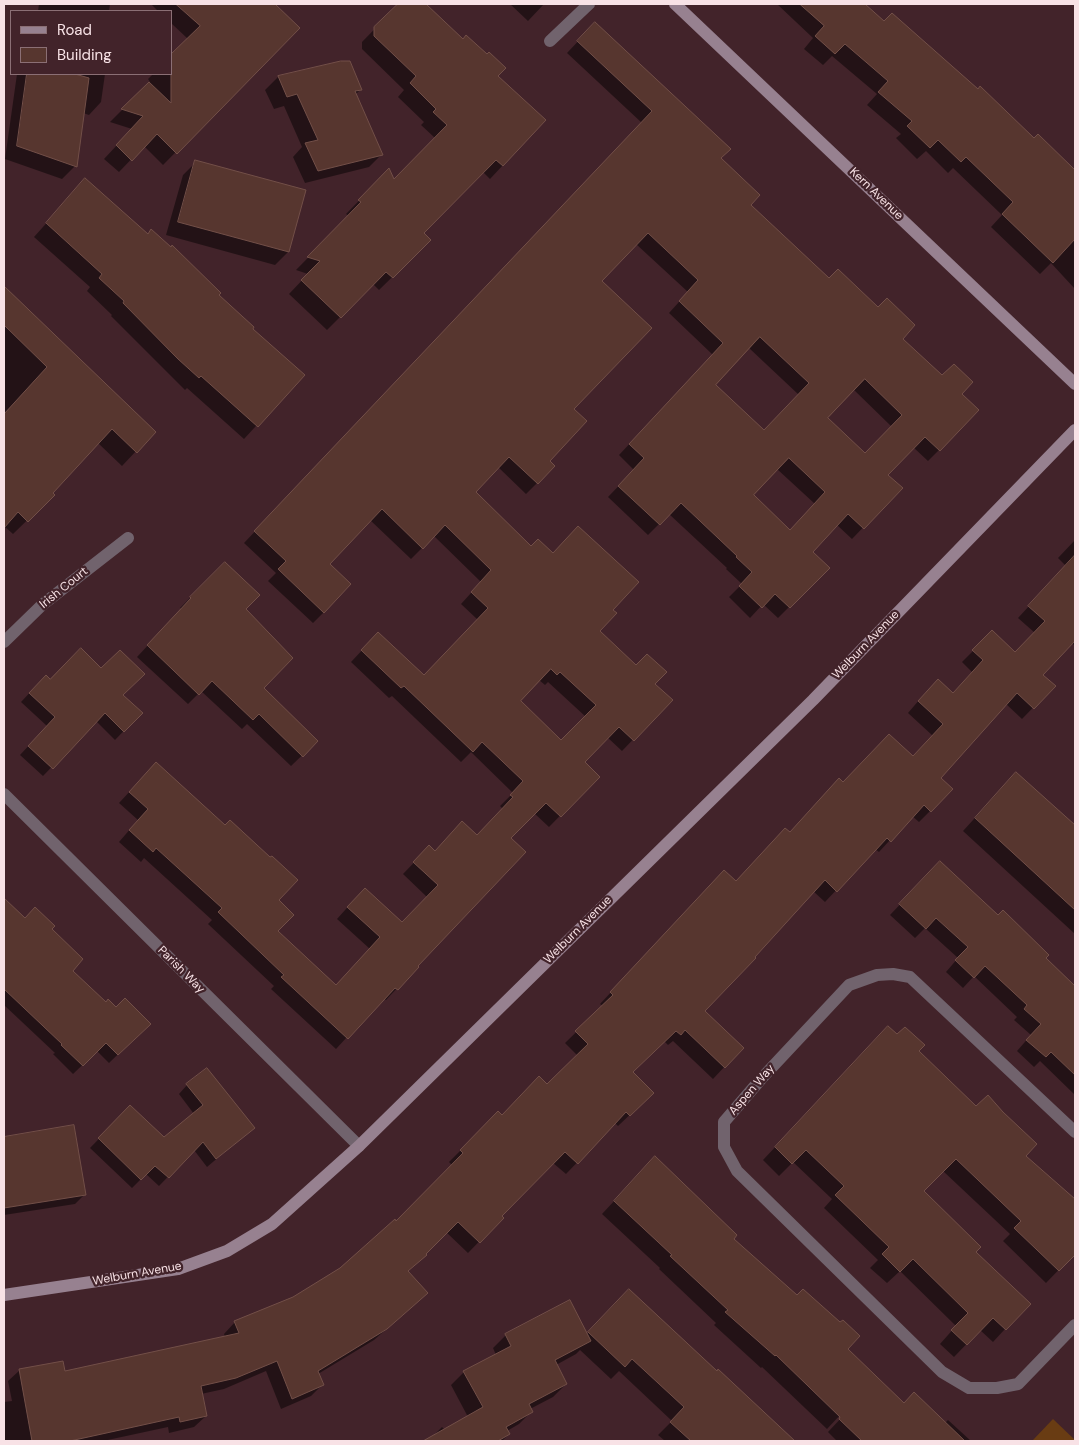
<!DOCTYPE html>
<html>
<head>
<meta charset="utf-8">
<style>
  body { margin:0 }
  #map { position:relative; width:1079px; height:1445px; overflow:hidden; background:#42232a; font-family:"DM Sans",sans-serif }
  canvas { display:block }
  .frame { position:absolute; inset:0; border:5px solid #f8e2e6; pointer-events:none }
  .legend { position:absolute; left:10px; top:10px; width:162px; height:65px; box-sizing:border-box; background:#42232a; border:1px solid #8b6f75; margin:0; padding:6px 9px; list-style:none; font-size:15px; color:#f8e2e6 }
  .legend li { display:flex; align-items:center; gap:10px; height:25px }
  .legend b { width:25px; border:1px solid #8b6f75 }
</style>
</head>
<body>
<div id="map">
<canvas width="1079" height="1445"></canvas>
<div class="frame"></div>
<ul class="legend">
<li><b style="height:6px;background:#978190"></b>Road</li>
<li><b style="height:14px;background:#57362f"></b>Building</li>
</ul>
</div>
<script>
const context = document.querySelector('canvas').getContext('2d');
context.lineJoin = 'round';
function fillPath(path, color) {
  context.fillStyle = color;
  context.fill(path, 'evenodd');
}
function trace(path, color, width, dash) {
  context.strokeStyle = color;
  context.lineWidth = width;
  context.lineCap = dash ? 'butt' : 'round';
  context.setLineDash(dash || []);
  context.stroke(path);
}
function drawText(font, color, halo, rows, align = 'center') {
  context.font = font + ' "DM Sans",sans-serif';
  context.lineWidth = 4.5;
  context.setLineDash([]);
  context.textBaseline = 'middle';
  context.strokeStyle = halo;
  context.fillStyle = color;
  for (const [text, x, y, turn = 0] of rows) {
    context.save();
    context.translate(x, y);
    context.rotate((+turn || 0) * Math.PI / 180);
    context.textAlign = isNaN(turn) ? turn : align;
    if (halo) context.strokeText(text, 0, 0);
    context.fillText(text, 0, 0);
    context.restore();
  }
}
const green = new Path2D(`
  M 1053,1419 L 1075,1440 L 1075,1441 L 1032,1441 Z`);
const shadow = new Path2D(`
  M 39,4 L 110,4 L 109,11 L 38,11 Z
  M 151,4 L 273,4 L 298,28 L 163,165 L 144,146 L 119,172 L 104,159 L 132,129 L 110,122 L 150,82 L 148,79 L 153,74 L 171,74 L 188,39 L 171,23 L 171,11 L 158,11 Z
  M 399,4 L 425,4 L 463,40 L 487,56 L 497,76 L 545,120 L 490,179 L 483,172 L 423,233 L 430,240 L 379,290 L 373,284 L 327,330 L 289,294 L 308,274 L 296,270 L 349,216 L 346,214 L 389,170 L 394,181 L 435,138 L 421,125 L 424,122 L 398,97 L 404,90 L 362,49 L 362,42 Z
  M 510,4 L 544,4 L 528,21 Z
  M 777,4 L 863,4 L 1049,171 L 1075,197 L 1075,289 L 1051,263 L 1040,274 L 991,227 L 1002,215 L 953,168 L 948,173 L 926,151 L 917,159 L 896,138 L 901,134 L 867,105 L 877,94 L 832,56 L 823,65 L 804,49 L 813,38 Z
  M 585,34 L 720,159 L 749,205 L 828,280 L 901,339 L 978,411 L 928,461 L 913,447 L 887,475 L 901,488 L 852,539 L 837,525 L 812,552 L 828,568 L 778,618 L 763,604 L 750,618 L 729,597 L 742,584 L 726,569 L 727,568 L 669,514 L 648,535 L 608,497 L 634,470 L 619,455 L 713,355 L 669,313 L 688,292 L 636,244 L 601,281 L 572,409 L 537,483 L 526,494 L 498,467 L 474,493 L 531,547 L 611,610 L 598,631 L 671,700 L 622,751 L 607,737 L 583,762 L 598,777 L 549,827 L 534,813 L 510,838 L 416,966 L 417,967 L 386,1000 L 383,998 L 336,1049 L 271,989 L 274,986 L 208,924 L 212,920 L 144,858 L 141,862 L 119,842 L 138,820 L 119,803 L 145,775 L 277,900 L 277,931 L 336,986 L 370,949 L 337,919 L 354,900 L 402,923 L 427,897 L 403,874 L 429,847 L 435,852 L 477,837 L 503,809 L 500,806 L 513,793 L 471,752 L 461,762 L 392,696 L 389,698 L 351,662 L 367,645 L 424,677 L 478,620 L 461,604 L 481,582 L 434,536 L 411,559 L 370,520 L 328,564 L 324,612 L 313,623 L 268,581 L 276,573 L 244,543 L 642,123 L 567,53 ZM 749,348 L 799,395 L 764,431 L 714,385 ZM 853,389 L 892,427 L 865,454 L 827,418 ZM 777,469 L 815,504 L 790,532 L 752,495 ZM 539,680 L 545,685 L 548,682 L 586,717 L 561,742 L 519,701 Z
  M 342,62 L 361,89 L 355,95 L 382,154 L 369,167 L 305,183 L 293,157 L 302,147 L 284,106 L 274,109 L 265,90 L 278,77 Z
  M 17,74 L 105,74 L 101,102 L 89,115 L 83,113 L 75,166 L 62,179 L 5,159 Z
  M 196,162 L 288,252 L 275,265 L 166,235 L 183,175 Z
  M 85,180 L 147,235 L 217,295 L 251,329 L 303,375 L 244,439 L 187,388 L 185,390 L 111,316 L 112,315 L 87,291 L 90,287 L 34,237 Z
  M 4,288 L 154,432 L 122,466 L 98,443 L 51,493 L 53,495 L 13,534 L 4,526 Z
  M 1075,540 L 1075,646 L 1072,643 L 1041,675 L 1054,686 L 1022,719 L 1005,703 L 939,778 L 930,811 L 919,822 L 912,816 L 879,852 L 875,849 L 825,902 L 813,891 L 704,1011 L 742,1048 L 713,1079 L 673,1041 L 668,1045 L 664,1041 L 631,1072 L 653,1093 L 618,1126 L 615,1123 L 566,1174 L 553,1163 L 500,1216 L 502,1218 L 468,1253 L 446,1232 L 407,1272 L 415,1304 L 374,1340 L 318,1374 L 322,1385 L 311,1396 L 281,1409 L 266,1371 L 224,1389 L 201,1394 L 206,1416 L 194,1427 L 169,1433 L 168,1427 L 103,1441 L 4,1441 L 4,1402 L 12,1401 L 8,1381 L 20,1370 L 64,1372 L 225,1337 L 224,1334 L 235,1322 L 294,1298 L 341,1269 L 396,1223 L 452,1165 L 449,1162 L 498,1113 L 502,1116 L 547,1086 L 578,1056 L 565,1043 L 603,1006 L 600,1004 L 713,883 L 736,883 L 843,783 L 912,757 L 933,736 L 908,713 L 926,692 L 952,694 L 972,672 L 962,662 L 992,632 L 1015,654 L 1035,633 L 1018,618 L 1066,566 L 1058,558 Z
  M 225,563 L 245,609 L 262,688 L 317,741 L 291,766 L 247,724 L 242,729 L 201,691 L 188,704 L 137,657 L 182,609 L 180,608 Z
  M 50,681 L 141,713 L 115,740 L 96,721 L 43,776 L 20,755 L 47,726 L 21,702 L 37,685 Z
  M 1004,786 L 1044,805 L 1075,835 L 1075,934 L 963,831 Z
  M 930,873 L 1044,958 L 1075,988 L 1075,1095 L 1040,1061 L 1034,1067 L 1017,1051 L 1031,1035 L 1014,1020 L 1017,1017 L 974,976 L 963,988 L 946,972 L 958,958 L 925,928 L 915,938 L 890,915 Z
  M 6,902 L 24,919 L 50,929 L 71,971 L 106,1003 L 149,1024 L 109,1063 L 97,1051 L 73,1074 L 53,1054 L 55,1053 L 4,1005 L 4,904 Z
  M 876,1040 L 918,1051 L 1025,1156 L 1075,1200 L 1075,1253 L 1046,1283 L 1003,1241 L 1010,1234 L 943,1171 L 922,1191 L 974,1253 L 1005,1329 L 993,1342 L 980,1330 L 954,1357 L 940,1344 L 956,1326 L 900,1271 L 887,1283 L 870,1268 L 878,1260 L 824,1208 L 832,1199 L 793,1162 L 779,1176 L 763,1160 Z
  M 187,1085 L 253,1128 L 207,1167 L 194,1150 L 159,1186 L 146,1174 L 132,1188 L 90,1148 L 130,1107 L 163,1138 L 194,1114 L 179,1094 Z
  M 19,1158 L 85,1194 L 75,1204 L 4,1215 L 4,1161 Z
  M 643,1170 L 732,1239 L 904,1404 L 945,1423 L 948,1420 L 971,1441 L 837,1441 L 828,1432 L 844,1415 L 842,1413 L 827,1429 L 762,1367 L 761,1368 L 714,1325 L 716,1323 L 659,1269 L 660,1268 L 602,1214 Z
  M 616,1303 L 788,1436 L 783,1441 L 665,1441 L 658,1435 L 672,1421 L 619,1371 L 611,1379 L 580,1350 L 576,1354 L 556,1365 L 566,1384 L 553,1397 L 530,1409 L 532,1411 L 519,1424 L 507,1431 L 509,1434 L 502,1441 L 428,1441 L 442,1427 L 445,1430 L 468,1417 L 451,1385 L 464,1372 L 496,1355 L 493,1348 L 506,1335 L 586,1335 Z`);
const building = new Path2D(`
  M 176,4 L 275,4 L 300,28 L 177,154 L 157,134 L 132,161 L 116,145 L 143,116 L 121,109 L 149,82 L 171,103 L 171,54 L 200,26 Z
  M 398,4 L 426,4 L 463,39 L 466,35 L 487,54 L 489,52 L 506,68 L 498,76 L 546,120 L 503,166 L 496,160 L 424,233 L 431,240 L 393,278 L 386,272 L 341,318 L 301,280 L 320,261 L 307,257 L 361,202 L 358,200 L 389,168 L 394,179 L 447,125 L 433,112 L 436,109 L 410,83 L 416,76 L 374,36 L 374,27 Z
  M 800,4 L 865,4 L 884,21 L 892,13 L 978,89 L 980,86 L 1034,138 L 1038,134 L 1075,170 L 1075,239 L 1053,263 L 1002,214 L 1013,202 L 966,157 L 961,162 L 938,140 L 930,148 L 907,126 L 912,121 L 878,92 L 888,81 L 845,44 L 835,54 L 815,36 L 824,26 Z
  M 595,22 L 731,149 L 721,158 L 760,195 L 751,205 L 829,278 L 838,269 L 878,307 L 887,298 L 915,325 L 903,339 L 942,375 L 954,364 L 973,382 L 962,394 L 979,410 L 940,451 L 925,437 L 888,475 L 903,488 L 864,529 L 848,514 L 813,552 L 830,568 L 790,608 L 775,594 L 762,608 L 739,586 L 752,572 L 736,557 L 737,556 L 681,503 L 660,525 L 618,486 L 644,458 L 629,444 L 723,343 L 679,301 L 698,280 L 648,233 L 602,281 L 652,328 L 574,409 L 587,421 L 550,461 L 555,466 L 538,484 L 509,457 L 476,492 L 531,546 L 538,539 L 553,553 L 578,526 L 639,582 L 613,610 L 617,613 L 600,631 L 636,665 L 647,654 L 667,672 L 655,684 L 673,700 L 634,741 L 619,727 L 585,762 L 600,777 L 561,817 L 546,803 L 511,838 L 526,852 L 418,966 L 419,967 L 398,990 L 395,988 L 348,1039 L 281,977 L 284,975 L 218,912 L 222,908 L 156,848 L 153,852 L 129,830 L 148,809 L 129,792 L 156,762 L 225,825 L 230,820 L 270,857 L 272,856 L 298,880 L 279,900 L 294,915 L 278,931 L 336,985 L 380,937 L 347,907 L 365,888 L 402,922 L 438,885 L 413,862 L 429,845 L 435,851 L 462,821 L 477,835 L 513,797 L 510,795 L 523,781 L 482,742 L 473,752 L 404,686 L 401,688 L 361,650 L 378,632 L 424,675 L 488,608 L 471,592 L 491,570 L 445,525 L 423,549 L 382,509 L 330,564 L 351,584 L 324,613 L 278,569 L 286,561 L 254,531 L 652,111 L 577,41 ZM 760,337 L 809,383 L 764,430 L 716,385 ZM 865,379 L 902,415 L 865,453 L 828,418 ZM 789,458 L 825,492 L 790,530 L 754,495 ZM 551,669 L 557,675 L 560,672 L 596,705 L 561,740 L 521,701 Z
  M 341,61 L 350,61 L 362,90 L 355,91 L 383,155 L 318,171 L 305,143 L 318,140 L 297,94 L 287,97 L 278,76 Z
  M 27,74 L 75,74 L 89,78 L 77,167 L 17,146 Z
  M 195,160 L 306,190 L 289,252 L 178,222 Z
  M 85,178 L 148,234 L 151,229 L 171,247 L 172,245 L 221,293 L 219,295 L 254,327 L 253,329 L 305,375 L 258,427 L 201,376 L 199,378 L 178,359 L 123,303 L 124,301 L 99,278 L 102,274 L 46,223 Z
  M 4,286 L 156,432 L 137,453 L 112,429 L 53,493 L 55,495 L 28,522 L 18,512 L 4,528 L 4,414 L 47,367 L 4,325 Z
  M 1075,555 L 1075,641 L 1043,675 L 1056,686 L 1034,709 L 1017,693 L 941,778 L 953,789 L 931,812 L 924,805 L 891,842 L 887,838 L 837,892 L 825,880 L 755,957 L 756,958 L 705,1011 L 744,1048 L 725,1068 L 685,1030 L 681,1035 L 676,1031 L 633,1072 L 654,1093 L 630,1116 L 626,1112 L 578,1164 L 565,1152 L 502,1216 L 504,1218 L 480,1243 L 458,1222 L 426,1254 L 427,1255 L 408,1271 L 428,1293 L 387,1329 L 318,1371 L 324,1385 L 292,1399 L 277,1361 L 236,1378 L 201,1386 L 207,1416 L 180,1422 L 179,1417 L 70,1441 L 32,1441 L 19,1369 L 63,1361 L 65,1371 L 239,1333 L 234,1321 L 293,1297 L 340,1268 L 395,1219 L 396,1221 L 463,1153 L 460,1150 L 498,1111 L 502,1115 L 539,1076 L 547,1084 L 588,1044 L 575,1031 L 613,995 L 610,992 L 724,870 L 736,881 L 785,828 L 790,832 L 839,778 L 843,782 L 889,734 L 913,756 L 943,724 L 918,701 L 938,679 L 953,693 L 983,660 L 972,650 L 992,630 L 1015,652 L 1045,621 L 1028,606 Z
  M 225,562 L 260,595 L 246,609 L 293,658 L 264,688 L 318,741 L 303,757 L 259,714 L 253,720 L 212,681 L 199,695 L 147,645 L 191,598 L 190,597 Z
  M 81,648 L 101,668 L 120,650 L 145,674 L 123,695 L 143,713 L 124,732 L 105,713 L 53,769 L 28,746 L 55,717 L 29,693 L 46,675 L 50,679 Z
  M 1016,772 L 1075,825 L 1075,910 L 975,818 Z
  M 940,861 L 998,915 L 1003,910 L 1049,955 L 1046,958 L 1075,986 L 1075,1075 L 1051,1052 L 1046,1057 L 1026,1040 L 1041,1024 L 1024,1009 L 1027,1005 L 985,966 L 974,978 L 955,960 L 968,947 L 936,918 L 926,929 L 899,904 Z
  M 4,898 L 25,918 L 35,907 L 55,926 L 52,929 L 83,959 L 73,971 L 106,1002 L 108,999 L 116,1007 L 125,998 L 151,1024 L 118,1055 L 106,1043 L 83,1066 L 61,1045 L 62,1044 L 4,989 Z
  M 888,1026 L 897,1034 L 905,1027 L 925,1045 L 919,1051 L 976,1106 L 988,1095 L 1003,1112 L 1037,1144 L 1026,1156 L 1075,1199 L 1075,1255 L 1059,1271 L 1014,1228 L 1021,1221 L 956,1159 L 924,1191 L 981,1247 L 976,1252 L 1031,1304 L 1006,1330 L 993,1318 L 967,1345 L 951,1330 L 968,1313 L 913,1259 L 900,1272 L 882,1254 L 889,1247 L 835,1195 L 844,1186 L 806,1150 L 792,1164 L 775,1147 Z
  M 207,1068 L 255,1128 L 216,1159 L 203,1142 L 169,1178 L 155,1166 L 141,1180 L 98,1138 L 130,1105 L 164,1137 L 203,1105 L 186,1084 Z
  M 74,1125 L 86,1195 L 4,1208 L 4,1137 Z
  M 655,1156 L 737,1235 L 734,1239 L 797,1295 L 803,1289 L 840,1322 L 843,1320 L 860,1336 L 848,1349 L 904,1403 L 914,1392 L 965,1441 L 862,1441 L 839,1419 L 840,1417 L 776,1355 L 775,1356 L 725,1312 L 728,1310 L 670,1256 L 672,1255 L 614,1201 Z
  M 629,1289 L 717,1371 L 718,1369 L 795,1441 L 691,1441 L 670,1422 L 684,1407 L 632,1359 L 625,1367 L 588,1332 Z
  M 570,1300 L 591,1341 L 555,1360 L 567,1384 L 529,1404 L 533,1412 L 506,1427 L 510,1434 L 498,1441 L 423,1441 L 483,1407 L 463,1371 L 511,1346 L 505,1334 Z`);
const lane = new Path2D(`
  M 550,41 L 589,4`);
const street = new Path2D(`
  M 4,642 L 42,605 L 128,538
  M 4,794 L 359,1146
  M 1075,1132 L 910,977 L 893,974 L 877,975 L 849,985 L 761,1079 L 724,1122 L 724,1147 L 737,1171 L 942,1372 L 969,1388 L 997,1388 L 1018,1384 L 1075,1325`);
const secondary = new Path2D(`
  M 675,4 L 1075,384
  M 4,1295 L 178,1269 L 227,1251 L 272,1224 L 359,1146 L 813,700 L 1075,430`);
const streetNames = [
  ["Kern Avenue",876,194,44],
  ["Irish Court",64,588,-39],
  ["Welburn Avenue",866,645,-46],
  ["Welburn Avenue",578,930,-45],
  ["Parish Way",181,970,45],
  ["Aspen Way",752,1090,-49],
  ["Welburn Avenue",137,1274,-10]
];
fillPath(green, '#693c13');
fillPath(shadow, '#0007');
fillPath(building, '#57362f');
trace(building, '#724f48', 1);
trace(lane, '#71636d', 12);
trace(street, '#71636d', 12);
trace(secondary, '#978190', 12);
drawText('12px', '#f8e2e6', '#42232a', streetNames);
</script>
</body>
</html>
